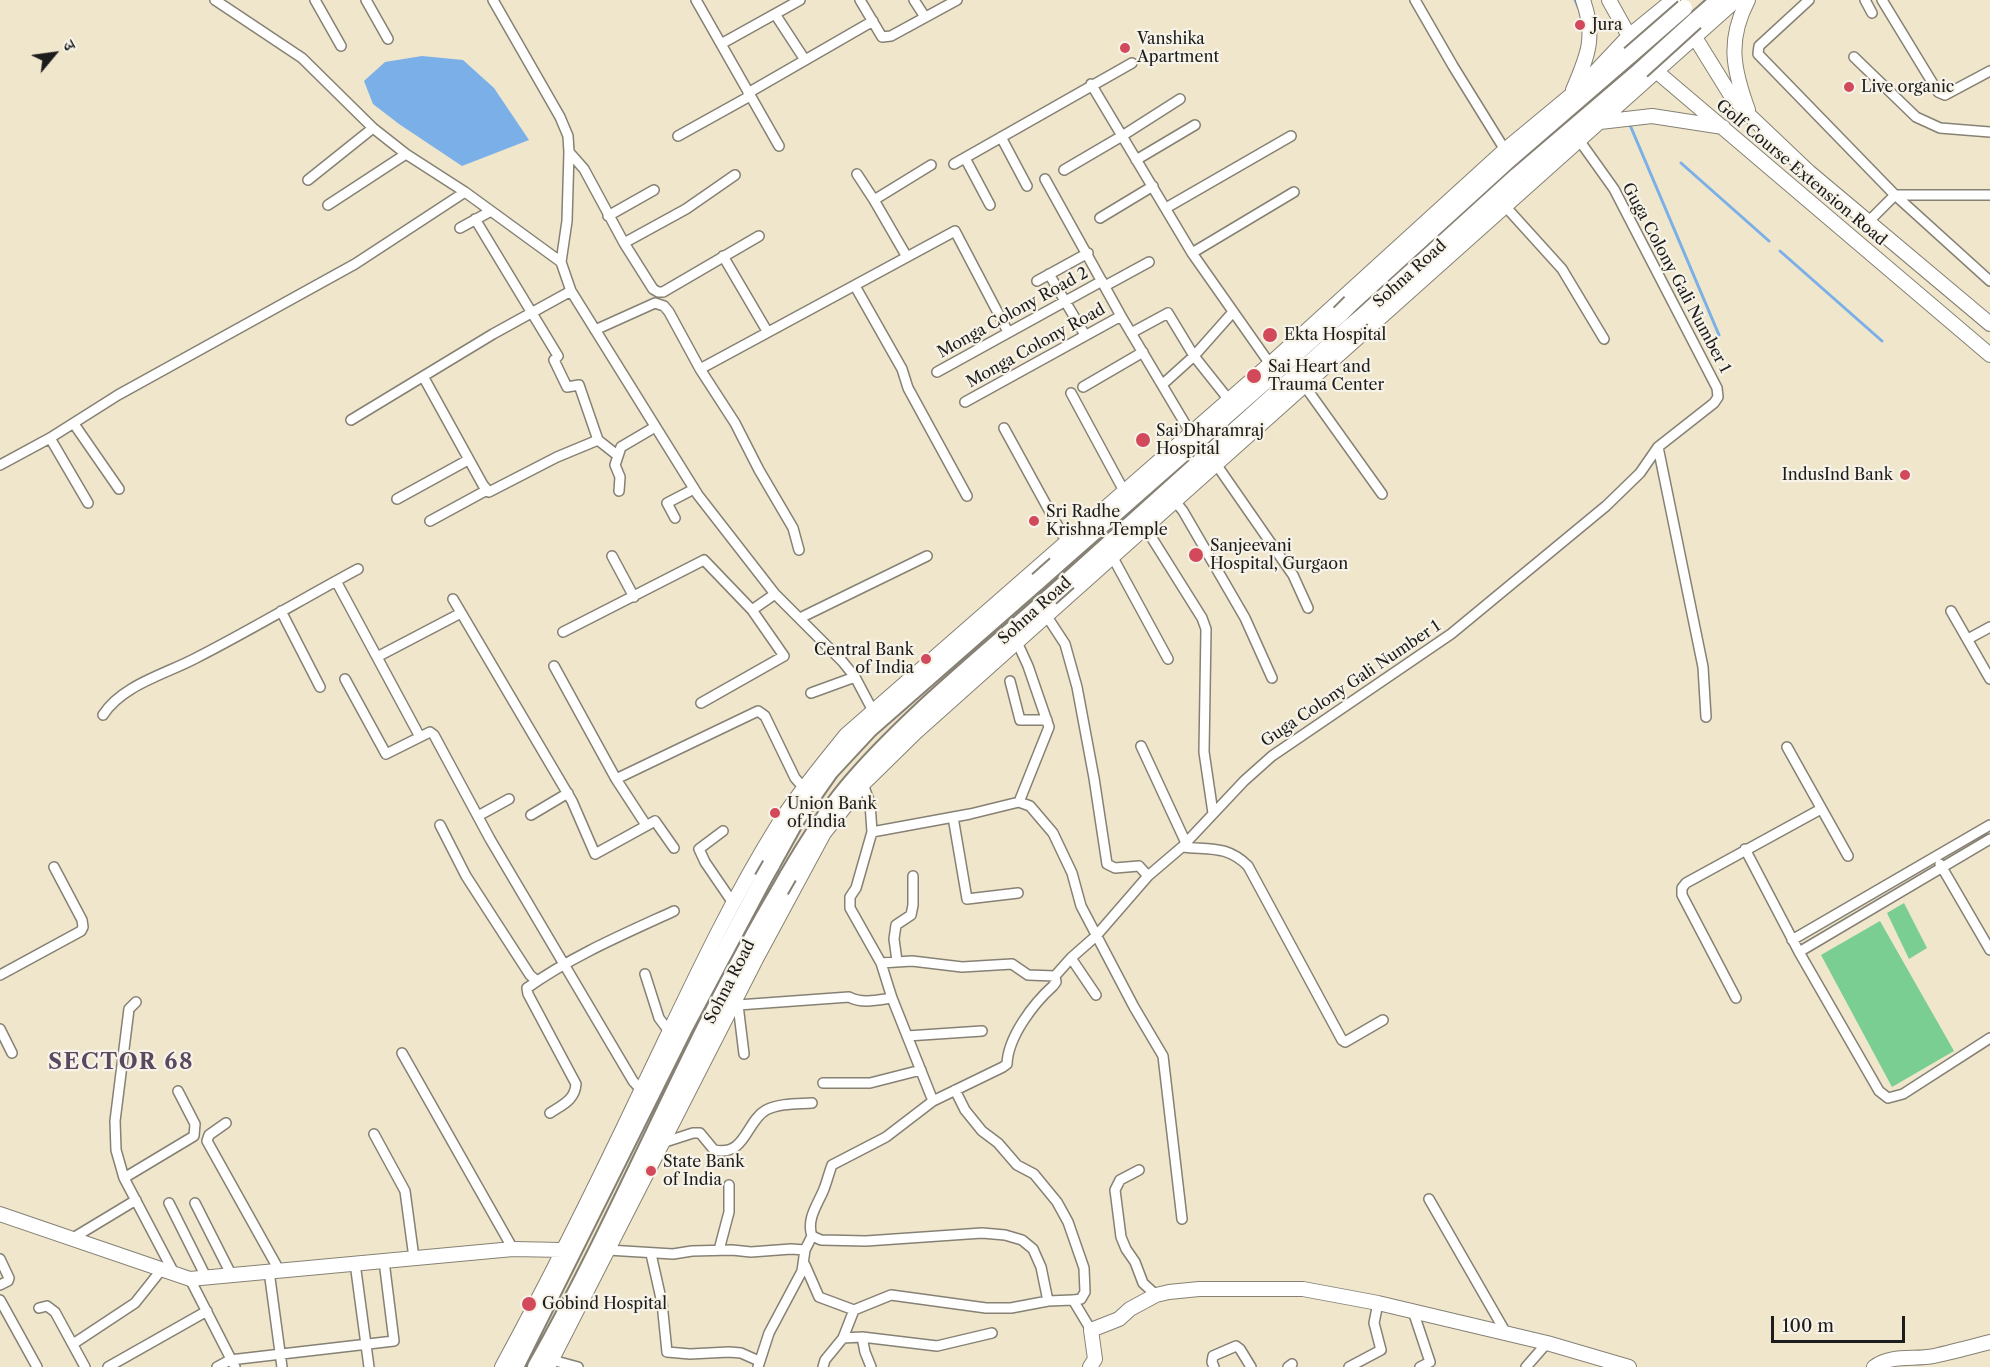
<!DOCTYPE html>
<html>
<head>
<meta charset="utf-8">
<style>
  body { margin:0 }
  #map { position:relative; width:1990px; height:1367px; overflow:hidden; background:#efe6cc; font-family:"Libre Caslon Text","Noto Serif Devanagari",serif }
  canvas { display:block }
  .north { position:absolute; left:24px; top:24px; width:60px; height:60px; -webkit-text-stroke:4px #f7f3e8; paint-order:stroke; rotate:61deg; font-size:16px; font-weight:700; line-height:24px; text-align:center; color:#1c1c1c }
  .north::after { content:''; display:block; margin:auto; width:21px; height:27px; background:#1c1c1c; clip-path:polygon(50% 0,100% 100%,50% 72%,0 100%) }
  .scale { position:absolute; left:1771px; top:1316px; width:134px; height:27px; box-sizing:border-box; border:3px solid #1c1c1c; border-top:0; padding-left:8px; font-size:18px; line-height:21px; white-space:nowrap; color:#1c1c1c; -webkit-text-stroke:4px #f7f3e8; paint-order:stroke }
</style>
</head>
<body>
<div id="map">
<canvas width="1990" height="1367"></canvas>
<div class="north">उ</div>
<div class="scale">100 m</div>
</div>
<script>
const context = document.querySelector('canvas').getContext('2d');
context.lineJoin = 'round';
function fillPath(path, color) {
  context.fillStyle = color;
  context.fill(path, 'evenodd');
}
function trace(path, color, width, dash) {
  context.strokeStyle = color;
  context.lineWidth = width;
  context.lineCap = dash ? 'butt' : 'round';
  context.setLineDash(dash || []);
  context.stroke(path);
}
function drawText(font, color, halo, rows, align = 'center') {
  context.font = font + ' "Libre Caslon Text",serif';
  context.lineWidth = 4.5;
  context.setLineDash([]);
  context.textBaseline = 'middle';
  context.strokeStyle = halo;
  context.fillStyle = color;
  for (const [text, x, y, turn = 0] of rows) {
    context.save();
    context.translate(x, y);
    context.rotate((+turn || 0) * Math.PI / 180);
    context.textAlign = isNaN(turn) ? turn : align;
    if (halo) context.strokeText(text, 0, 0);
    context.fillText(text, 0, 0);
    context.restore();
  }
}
const green = new Path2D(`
  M 1904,903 L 1927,948 L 1909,959 L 1887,913 Z
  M 1880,921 L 1954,1051 L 1892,1087 L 1821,955 Z`);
const water = new Path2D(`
  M 422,56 L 463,60 L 494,88 L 529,140 L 462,166 L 399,124 L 373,104 L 364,81 L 385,62 Z`);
const stream = new Path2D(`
  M 1575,0 L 1579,9
  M 1630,125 L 1719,335
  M 1681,163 L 1769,241
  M 1780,251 L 1882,341`);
const street = new Path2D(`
  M 215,0 L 302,58 L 373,128 L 406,154 L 465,192 L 561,262
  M 315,0 L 341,46
  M 366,0 L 388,39
  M 493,0 L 560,117 L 568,136 L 569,152 L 567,221 L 561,262 L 571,291 L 698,495 L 775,594 L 842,661 L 855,677 L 873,711
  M 696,0 L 779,146
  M 860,0 L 882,37 L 891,36 L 957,0
  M 914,0 L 925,17
  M 1415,0 L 1453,66 L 1505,150
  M 1809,0 L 1759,46 L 1758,54 L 1895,195 L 1990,281
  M 1865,0 L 1872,13
  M 1882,0 L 1938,92 L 1945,95 L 1990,71
  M 775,14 L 805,60
  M 721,44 L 800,0
  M 1854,57 L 1916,117 L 1940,128 L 1990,132
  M 1091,84 L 1192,253 L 1270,364
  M 748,93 L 873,21
  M 678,136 L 750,96
  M 1001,137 L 1027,186
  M 569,152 L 584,169 L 624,243 L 653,289 L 658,292 L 663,292 L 759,236
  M 965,158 L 990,205
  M 1136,160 L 1195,125
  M 954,164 L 1132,63
  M 1064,170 L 1122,136 L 1180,99
  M 857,174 L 874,200
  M 1045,179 L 1121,316 L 1190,432
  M 308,180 L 373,128
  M 328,205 L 406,154
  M 1505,206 L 1562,269 L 1604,339
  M 1166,208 L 1291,136
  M 608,216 L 654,190
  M 1100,218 L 1153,186
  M 1869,221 L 1895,195 L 1990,195
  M 460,228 L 491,211
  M 624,243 L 686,209 L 735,175
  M 1192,253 L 1294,192
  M 723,256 L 767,331
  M 907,257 L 874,200 L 931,165
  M 1049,274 L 1085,335
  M 1037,281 L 1088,253
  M 855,286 L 902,369 L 908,388 L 967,496
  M 1105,286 L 1149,262
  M 595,330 L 655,303 L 664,306 L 669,312 L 700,369 L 735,423 L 759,470 L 793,528 L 799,550
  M 1131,333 L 1168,313 L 1194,356 L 1229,400
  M 700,369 L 955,231 L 1008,332
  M 937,372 L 1102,281
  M 424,378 L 483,485 L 489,492 L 557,457 L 598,440 L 579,385 L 567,387 L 554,360 L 558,356 L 475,219
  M 1163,384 L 1194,356 L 1233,312
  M 1304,385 L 1382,494
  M 1083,387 L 1143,352
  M 1071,393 L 1124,491
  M 965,402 L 1121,316
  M 351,420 L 493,334 L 571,291
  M 74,424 L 119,489
  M 1004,428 L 1066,541
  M 50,438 L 88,503
  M 598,440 L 617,455
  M 1658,447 L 1703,667 L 1706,717
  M 1216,464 L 1293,575 L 1308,608
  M 0,465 L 50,438 L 118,395 L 355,264 L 465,192
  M 619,491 L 620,477 L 615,465 L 621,447 L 655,427
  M 397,499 L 468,460
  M 1175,501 L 1183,511 L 1245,618 L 1272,678
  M 675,518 L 667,503 L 694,489
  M 430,521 L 487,490
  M 1145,527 L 1202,618 L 1206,629 L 1204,752 L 1213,813
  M 612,556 L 634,597
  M 1112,556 L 1168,659
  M 336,581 L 420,737 L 430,732 L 434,735 L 490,839 L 633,1081 L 641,1090
  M 453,599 L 572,801 L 595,854 L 655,821 L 674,848
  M 752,610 L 775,594
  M 281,611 L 320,687
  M 1951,611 L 1990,679
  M 1046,615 L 1065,644 L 1077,687 L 1094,778 L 1107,864 L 1115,868 L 1139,866 L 1148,876
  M 800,618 L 927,556
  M 563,632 L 704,560 L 752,610 L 784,656 L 701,703
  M 1968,639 L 1990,627
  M 1017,642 L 1028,666 L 1049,727 L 1019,802
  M 377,657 L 461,613
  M 554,666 L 616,779 L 646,825
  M 345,679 L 386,754 L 420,737
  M 1010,681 L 1020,720 L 1047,720
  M 811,693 L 855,677
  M 103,715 C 122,685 166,674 196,658 C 251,630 304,598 358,569
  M 1141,746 L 1186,843
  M 1787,747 L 1848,856
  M 616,779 L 758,711 L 765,716 L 795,778 L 803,787
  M 863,784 L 870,803 L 872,832 L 856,888 L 850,897 L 850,908 L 881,963 L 892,998 L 933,1101
  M 531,815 L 568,793
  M 478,816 L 509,799
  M 953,817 L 967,899 L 1018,893
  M 440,825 L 466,876 L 530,975 L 537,981
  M 723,831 L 699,849 L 705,862 L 733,903
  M 872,832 L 970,814 L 1019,802 L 1030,806 L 1053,833 L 1072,873 L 1081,906 L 1134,1007 L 1163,1056 L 1182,1219
  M 1182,847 C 1210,850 1227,845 1248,866 L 1342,1040 L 1345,1042 L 1383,1020
  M 1745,849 L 1799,952 L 1879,1091 L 1888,1098 L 1903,1094 L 1990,1038
  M 1940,864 L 1990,950
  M 1792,940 L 1990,825
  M 1799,952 L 1990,839
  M 1071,958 L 1096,995
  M 897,961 L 894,939 L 896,925 L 911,915 L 913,905 L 913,876
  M 881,963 L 912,961 L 962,967 L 1012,964 L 1028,975 L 1055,976
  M 645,974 L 659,1018 L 668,1030
  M 0,975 L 81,931 L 83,927 L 82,920 L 54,867
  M 1736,998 L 1682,895 L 1682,888 L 1686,883 L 1821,809
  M 136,1002 L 129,1009 L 115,1121 L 116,1150 L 124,1178 L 174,1273
  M 733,1003 L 738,1005 L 849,997 C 862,1004 878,1000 892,998
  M 738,1005 L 744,1054
  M 0,1029 L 12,1053
  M 907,1036 L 982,1031
  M 402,1053 L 513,1249
  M 823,1083 L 870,1083 L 921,1070
  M 955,1090 L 965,1110 L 982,1131 L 998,1143 L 1017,1165 L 1034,1174 L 1057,1202 L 1068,1222 L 1084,1268 L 1085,1292 L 1081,1299 L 1074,1300
  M 550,1113 C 562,1105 575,1100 576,1084 L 528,994 L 527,988 C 572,956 624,934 674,911
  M 226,1123 L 209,1135 L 207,1141 L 279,1270
  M 374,1134 L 405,1191 L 414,1258
  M 662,1143 L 693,1133 L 700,1133 L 714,1150 C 746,1157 746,1121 766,1110 C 780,1103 798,1104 812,1103
  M 1139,1170 L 1120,1180 L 1115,1190 L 1121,1237 L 1126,1249 L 1135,1262 L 1143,1283 L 1156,1295
  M 124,1178 L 194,1136 L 195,1124 L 178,1091
  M 1429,1199 L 1506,1333
  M 169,1203 L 206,1277
  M 195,1203 L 231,1274
  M 812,1236 L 821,1240 L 866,1241 L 982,1233 L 1005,1235 L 1022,1240 L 1033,1249 L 1041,1267 L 1048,1301
  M 73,1238 L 136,1200
  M 608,1250 L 673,1254 L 692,1251 L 732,1250 L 751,1252 L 791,1249 L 805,1250
  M 719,1250 L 729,1212 L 729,1185
  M 651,1254 L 662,1303 L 667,1352 L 690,1354 L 729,1352 L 741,1353 L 759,1361
  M 0,1259 L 9,1278 L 8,1281 L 0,1285
  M 355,1263 L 369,1367
  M 805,1265 L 819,1297 L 854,1310 L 891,1295 L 986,1308 L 1011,1308 L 1048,1301 L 1073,1300 L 1091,1330
  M 269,1271 L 282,1367
  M 190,1279 L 235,1367
  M 0,1300 L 37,1367
  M 39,1308 L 47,1306 L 55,1312 L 85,1367
  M 1413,1311 L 1430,1362 L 1420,1367
  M 862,1337 L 865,1352 L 871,1367
  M 843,1338 L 862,1337 L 937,1346 L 992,1333
  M 73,1344 L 135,1303 L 162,1269
  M 552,1360 L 578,1367
  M 108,1367 L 207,1311
  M 217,1367 L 230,1360 L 394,1341 L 384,1261
  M 758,1367 L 769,1333 L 802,1271 L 805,1250 L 812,1236 C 806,1219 818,1204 824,1189 C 827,1181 829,1173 832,1165 L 886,1137 L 933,1101 L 1003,1067 L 1007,1064 C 1008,1037 1033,1004 1053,986 L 1056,982 L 1055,976 L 1071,958 L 1096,936 L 1148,876 L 1182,847 L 1244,781 L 1272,756 L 1451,634 L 1606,506 L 1640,473 L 1658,447 L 1714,403 L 1718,397 L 1717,388 L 1614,189 L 1579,140
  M 823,1367 L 825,1360 L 843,1338 L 854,1310
  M 1214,1367 L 1212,1362 L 1213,1356 L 1236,1346 L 1240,1349 L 1251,1367
  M 1288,1367 L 1292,1364
  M 1349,1367 L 1381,1350 L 1374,1323 L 1378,1303
  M 1526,1367 L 1547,1343`);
const secondary = new Path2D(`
  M 1609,0 L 1629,36 L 1656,71 L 1990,355
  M 1748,0 C 1727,40 1733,69 1748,110
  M 1691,31 L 1730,94 L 1750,116 L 1809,172 L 1990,324
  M 1573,90 C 1588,55 1596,37 1583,0
  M 1600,122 L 1652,116 L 1723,127
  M 0,1214 L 190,1279 L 513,1249 L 562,1250
  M 502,1367 C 551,1277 597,1184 641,1091 C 684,1002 725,910 778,825 C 798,793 822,765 846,735 L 1270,364 L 1505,150 L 1581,87 L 1629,36 L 1673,0
  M 548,1367 L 755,961 L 824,833 L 863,784 L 916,732 L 1736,0
  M 1090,1367 L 1095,1359 L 1091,1330 L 1119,1319 L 1130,1309 L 1156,1295 L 1169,1292 L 1199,1289 L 1303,1289 L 1378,1303 L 1547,1343 L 1629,1367
  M 1874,1367 C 1891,1354 1914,1360 1934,1356 C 1953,1352 1971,1347 1990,1342`);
const highway = new Path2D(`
  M 1695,21 L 1719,0
  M 1351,303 L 1506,162 L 1630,55
  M 1362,317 L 1517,176 L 1641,70
  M 1056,565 L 1270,377 L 1340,314
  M 1068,581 L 1350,327
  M 771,865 L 797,818 L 830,771 L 869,729 L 1038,581
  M 788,876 C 806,845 824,816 847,788 C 905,719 982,658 1050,597
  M 515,1367 L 685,1026 L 763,879
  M 536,1367 C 624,1212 689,1043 780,890`);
const highwayBridge = new Path2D(`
  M 1630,55 L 1684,8
  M 1641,70 L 1695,21
  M 1340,314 L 1351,303
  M 1350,327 L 1362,317
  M 1038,581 L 1056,565
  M 1050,597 L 1068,581
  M 763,879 L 771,865
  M 780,890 L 788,876`);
const markers = [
  [1580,25,6,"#d1495b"],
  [1125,48,6,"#d1495b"],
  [1849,87,6,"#d1495b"],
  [1270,335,8,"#d1495b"],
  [1254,376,8,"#d1495b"],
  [1143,440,8,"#d1495b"],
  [1905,475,6,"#d1495b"],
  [1034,521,6,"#d1495b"],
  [1196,555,8,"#d1495b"],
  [926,659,6,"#d1495b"],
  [775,813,6,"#d1495b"],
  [651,1171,6,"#d1495b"],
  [529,1304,8,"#d1495b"]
];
const poiNames = [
  ["Jura",1592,25],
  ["Vanshika",1137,39],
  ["Apartment",1137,57],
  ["Live organic",1861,87],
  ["Ekta Hospital",1284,335],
  ["Sai Heart and",1268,367],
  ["Trauma Center",1268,385],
  ["Sai Dharamraj",1156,431],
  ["Hospital",1156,449],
  ["IndusInd Bank",1893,475,"right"],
  ["Sri Radhe",1046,512],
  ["Krishna Temple",1046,530],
  ["Sanjeevani",1210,546],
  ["Hospital, Gurgaon",1210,564],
  ["Central Bank",914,650,"right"],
  ["of India",914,668,"right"],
  ["Union Bank",787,804],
  ["of India",787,822],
  ["State Bank",663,1162],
  ["of India",663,1180],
  ["Gobind Hospital",542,1304]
];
const streetNames = [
  ["Golf Course Extension Road",1801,173,40],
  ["Sohna Road",1410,274,-42],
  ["Guga Colony Gali Number 1",1676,278,62],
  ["Monga Colony Road 2",1013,313,-29],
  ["Monga Colony Road",1036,346,-29],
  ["Sohna Road",1035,611,-42],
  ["Guga Colony Gali Number 1",1351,684,-34],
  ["Sohna Road",730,982,-63]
];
const districtNames = [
  ["SECTOR 68",121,1063]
];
fillPath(green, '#7ace91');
fillPath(water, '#7aafe8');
trace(stream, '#7aafe8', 3);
trace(street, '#868174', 12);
trace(secondary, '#868174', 16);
trace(highway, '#868174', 20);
trace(street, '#fff', 9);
trace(secondary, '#fff', 14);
trace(highway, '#fff', 16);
trace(highwayBridge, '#868174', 20, []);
trace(highwayBridge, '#fff', 16);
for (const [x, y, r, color] of markers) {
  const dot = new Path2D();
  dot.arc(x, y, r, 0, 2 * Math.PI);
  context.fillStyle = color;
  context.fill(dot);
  trace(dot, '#f7f3e8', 2);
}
drawText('16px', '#1c1c1c', '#f7f3e8', poiNames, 'left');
drawText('16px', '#1c1c1c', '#f7f3e8', streetNames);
context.letterSpacing = '1.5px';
drawText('bold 22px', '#594860', '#f7f3e8', districtNames);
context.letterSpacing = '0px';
</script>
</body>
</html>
